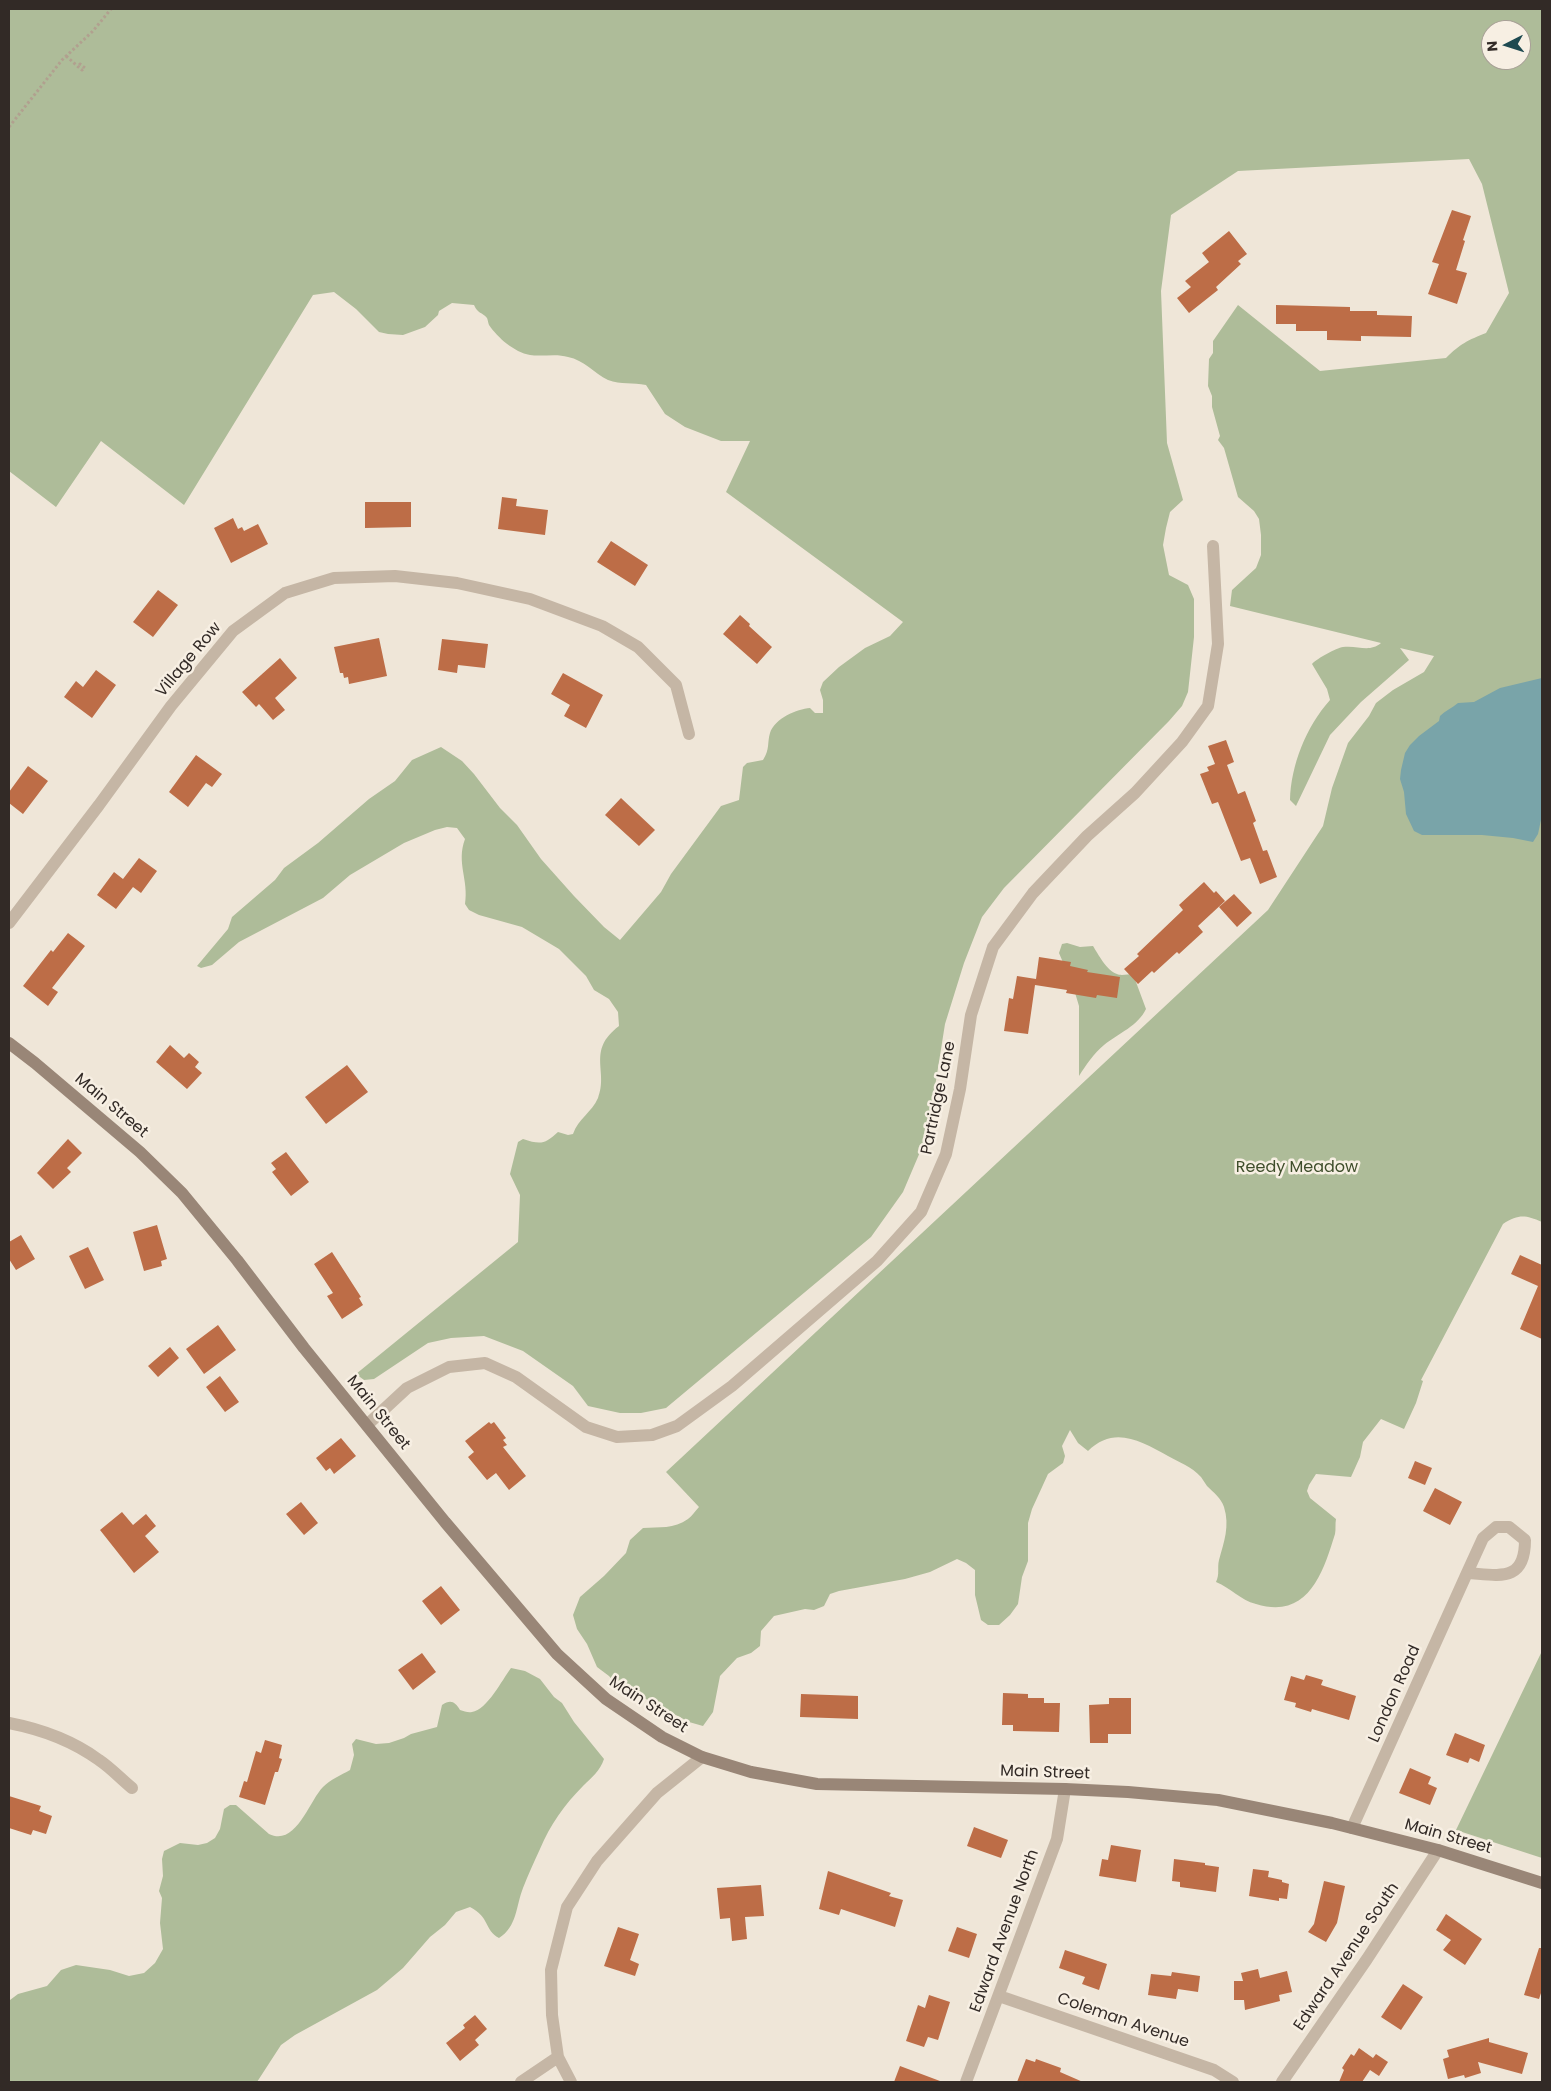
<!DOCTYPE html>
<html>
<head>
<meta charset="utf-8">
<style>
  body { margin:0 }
  #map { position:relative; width:1551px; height:2091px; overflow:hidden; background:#efe6d8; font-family:Poppins,sans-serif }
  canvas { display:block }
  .frame { position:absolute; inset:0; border:10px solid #322a26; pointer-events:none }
  .north { position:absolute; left:1481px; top:20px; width:50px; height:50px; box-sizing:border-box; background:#f7efe3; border:1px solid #a8a097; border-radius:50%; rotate:265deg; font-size:14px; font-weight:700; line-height:20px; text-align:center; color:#322a26 }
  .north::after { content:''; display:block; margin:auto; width:18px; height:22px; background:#1e4950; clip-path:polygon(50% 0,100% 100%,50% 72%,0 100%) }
</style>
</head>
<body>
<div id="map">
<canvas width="1551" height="2091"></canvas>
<div class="frame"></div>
<div class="north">N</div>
</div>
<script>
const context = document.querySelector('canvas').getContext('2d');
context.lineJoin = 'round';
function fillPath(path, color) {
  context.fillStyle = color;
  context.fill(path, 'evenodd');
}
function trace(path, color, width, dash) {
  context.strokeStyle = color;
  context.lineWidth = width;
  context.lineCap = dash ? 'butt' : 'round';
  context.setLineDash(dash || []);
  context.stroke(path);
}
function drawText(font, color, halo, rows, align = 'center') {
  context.font = font + ' Poppins,sans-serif';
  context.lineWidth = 5;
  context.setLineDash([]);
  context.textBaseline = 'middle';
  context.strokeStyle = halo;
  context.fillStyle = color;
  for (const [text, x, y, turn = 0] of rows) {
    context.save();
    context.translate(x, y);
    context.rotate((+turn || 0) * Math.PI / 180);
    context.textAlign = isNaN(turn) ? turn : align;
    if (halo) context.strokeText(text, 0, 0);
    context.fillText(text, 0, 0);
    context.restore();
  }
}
const green = new Path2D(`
  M 9,9 L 1542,9 L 1542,1222 C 1525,1215 1519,1214 1503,1224 L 1421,1380 L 1423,1381 L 1416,1403 L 1404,1429 L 1381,1419 L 1363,1442 L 1360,1457 L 1351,1477 L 1316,1474 L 1309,1485 L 1307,1491 L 1310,1498 L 1336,1519 C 1335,1524 1336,1529 1335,1534 C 1323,1573 1308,1620 1256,1604 C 1240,1600 1231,1588 1216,1582 C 1220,1574 1217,1568 1219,1560 C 1224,1542 1230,1526 1224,1507 C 1221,1498 1214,1493 1207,1486 C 1205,1483 1203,1480 1201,1477 C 1192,1467 1179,1462 1168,1456 C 1141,1441 1114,1425 1088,1451 L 1078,1443 L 1070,1430 L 1062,1446 L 1065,1456 L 1063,1463 L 1048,1474 L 1032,1509 L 1028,1523 L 1028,1561 L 1022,1577 L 1018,1604 L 1010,1615 L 999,1625 L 988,1625 L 981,1620 L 975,1595 L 975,1570 L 966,1563 L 957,1559 L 930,1572 L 905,1579 L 839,1591 L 830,1594 L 824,1606 L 814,1610 L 805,1609 L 774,1616 L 761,1631 L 760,1646 L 751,1653 L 737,1658 L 720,1676 L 713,1712 L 703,1726 L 689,1722 L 614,1682 L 609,1676 L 597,1667 L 587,1644 L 577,1629 L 573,1615 L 580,1597 L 604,1576 L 626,1553 L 630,1540 L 643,1528 C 659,1527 674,1529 688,1519 C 692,1516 695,1511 699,1507 L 666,1472 L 1268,910 L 1323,826 L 1332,788 L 1348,743 L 1369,716 L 1376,703 L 1393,690 L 1424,672 L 1434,656 L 1400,648 L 1409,660 L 1361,702 L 1330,735 L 1296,806 L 1290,800 C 1291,765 1306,727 1330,700 L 1327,689 L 1312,664 C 1318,658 1336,648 1343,647 C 1358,645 1369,653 1381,643 L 1230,606 L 1232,590 L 1256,568 L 1261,555 L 1261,535 L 1259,519 L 1254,511 L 1238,497 L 1224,448 L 1218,440 L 1220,436 L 1212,407 L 1212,396 L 1208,386 L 1209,359 L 1213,353 L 1213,341 L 1238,305 L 1320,371 L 1446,358 C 1460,344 1468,340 1486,333 L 1509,293 L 1482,184 L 1469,159 L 1238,171 L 1171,215 L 1161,291 L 1167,443 L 1183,500 L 1170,512 L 1166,528 L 1163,545 L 1169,575 L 1188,585 L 1194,599 L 1194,637 L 1188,692 L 1182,706 L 1169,721 L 1004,888 L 982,917 L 964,963 L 945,1024 L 934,1093 L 923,1145 L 903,1192 L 871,1237 L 666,1408 L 641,1413 L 620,1413 L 588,1406 L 573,1386 L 523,1351 L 484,1336 L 451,1338 L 428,1343 L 374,1379 L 364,1380 L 356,1374 L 518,1242 L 520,1195 L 510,1174 L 518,1142 L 523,1139 C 541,1145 545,1144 558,1132 L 568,1135 L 573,1134 C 578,1119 592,1112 598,1098 C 609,1071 586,1051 619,1026 L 618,1012 L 609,999 L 594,990 L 586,976 L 559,949 L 522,927 L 479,915 L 469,910 L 465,904 C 469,880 456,863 465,839 L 457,828 L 447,827 L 435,830 L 404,843 L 350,875 L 323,898 L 239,942 L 212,965 L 201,968 L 197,966 L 228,929 L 232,917 L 275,880 L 284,868 L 318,843 L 369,799 L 395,781 L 412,760 L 441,747 L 462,761 L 474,774 L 500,808 L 517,825 L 541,859 L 574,896 L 604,927 L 620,940 L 661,892 L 671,874 L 721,806 L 739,800 L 743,767 L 747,763 L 763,760 C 770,749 767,743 770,733 C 775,718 797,709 810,708 L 815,713 L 823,713 L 823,700 L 820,690 L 823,682 L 839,667 L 865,648 L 890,636 L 903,622 L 726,492 L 750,441 L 721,441 L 685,427 L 665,414 L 646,385 C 633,382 621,385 608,380 C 594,373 584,360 568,357 C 556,353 542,357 530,355 C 514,352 498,338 489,325 C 488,323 488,320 487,318 C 482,312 478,314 474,305 L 452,303 L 439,311 L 438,315 L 425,327 L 403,335 L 388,334 L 379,332 L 356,309 L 334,292 L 313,295 L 184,505 L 101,441 L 56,507 L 9,471 ZM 1491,30 L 1521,30 L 1521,60 L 1491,60 Z
  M 1067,943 L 1080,947 L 1093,946 C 1098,954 1107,971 1117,974 C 1121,976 1128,974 1133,974 L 1146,1009 C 1138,1026 1119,1033 1104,1045 C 1094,1053 1086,1065 1079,1076 L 1079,1006 L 1073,986 L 1059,953 L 1062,944 Z
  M 1542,1651 L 1542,1858 L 1456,1830 Z
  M 511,1668 L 525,1671 L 540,1679 L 554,1697 L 562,1703 L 574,1722 L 604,1759 C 600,1771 592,1777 583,1786 C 565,1804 550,1825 540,1849 C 534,1862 528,1875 523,1888 C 516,1906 517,1927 499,1938 C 484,1930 490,1917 470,1907 L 456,1912 L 445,1925 L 430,1937 L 403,1968 L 377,1990 L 295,2035 L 281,2045 L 257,2082 L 9,2082 L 10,2000 L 18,1994 L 47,1986 L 61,1970 L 76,1965 L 110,1970 L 129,1976 L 144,1973 L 155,1963 L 163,1949 L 160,1923 L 162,1898 L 159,1891 L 163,1876 L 162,1859 L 164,1851 L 180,1843 L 198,1845 L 207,1843 L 215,1838 L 220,1829 L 224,1809 L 230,1805 L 236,1805 L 269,1834 C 296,1847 309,1801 323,1787 C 330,1780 341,1775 350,1770 L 354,1755 L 352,1744 L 356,1739 L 376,1744 L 389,1743 L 404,1738 L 411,1734 L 437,1727 L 442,1705 C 451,1699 455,1702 460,1710 C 464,1711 468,1713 472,1712 C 487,1710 502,1680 511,1668 Z`);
const water = new Path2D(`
  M 1542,678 L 1542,815 L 1538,834 L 1533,842 L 1513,838 L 1482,835 L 1422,835 L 1414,831 L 1406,814 L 1404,792 L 1400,779 L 1401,770 L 1405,753 L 1410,745 L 1419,736 L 1439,721 L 1440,716 C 1445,711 1452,708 1458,703 L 1474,702 L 1500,688 Z`);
const building = new Path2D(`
  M 1452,210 L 1471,216 L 1463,240 L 1465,241 L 1456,270 L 1467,273 L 1457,304 L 1428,294 L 1439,264 L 1432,262 Z
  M 1229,231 L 1247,254 L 1238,261 L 1241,264 L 1216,287 L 1218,290 L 1189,313 L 1177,298 L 1191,287 L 1185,281 L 1209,262 L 1202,253 Z
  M 1276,305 L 1350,307 L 1350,311 L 1377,311 L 1377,315 L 1412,316 L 1411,337 L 1361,336 L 1361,341 L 1327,340 L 1327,331 L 1296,331 L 1296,324 L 1276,324 Z
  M 502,497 L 517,499 L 516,506 L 548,510 L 545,535 L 498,529 Z
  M 365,502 L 411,502 L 411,527 L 365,528 Z
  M 233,518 L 238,529 L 242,527 L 244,531 L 258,524 L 268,544 L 231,563 L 214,528 Z
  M 611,541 L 648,565 L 635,586 L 597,562 Z
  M 158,590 L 178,605 L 153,637 L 133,622 Z
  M 740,615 L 750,624 L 749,626 L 772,647 L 757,664 L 723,634 Z
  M 379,638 L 387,676 L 349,684 L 348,677 L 344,678 L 343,673 L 340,673 L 334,647 Z
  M 442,639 L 488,644 L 485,668 L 458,665 L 457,673 L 438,670 Z
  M 280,658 L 297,678 L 275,698 L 285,710 L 273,720 L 259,704 L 256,707 L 242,692 Z
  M 96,670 L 116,685 L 92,718 L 64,697 L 76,681 L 83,687 Z
  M 563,673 L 603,695 L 586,728 L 564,716 L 570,705 L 551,694 Z
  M 1226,740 L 1234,762 L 1227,765 L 1238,794 L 1245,791 L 1256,821 L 1253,823 L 1263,851 L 1267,850 L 1277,877 L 1260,884 L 1250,858 L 1241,861 L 1218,802 L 1212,804 L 1200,774 L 1209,771 L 1207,767 L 1215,764 L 1208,746 Z
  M 196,755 L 222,774 L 212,787 L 206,783 L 188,807 L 169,792 Z
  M 28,766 L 48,781 L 23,814 L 9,803 L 9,792 Z
  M 621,798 L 655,830 L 639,846 L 605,815 Z
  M 139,858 L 157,871 L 141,893 L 133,887 L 116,909 L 97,895 L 114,872 L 123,879 Z
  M 1204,882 L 1214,893 L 1216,891 L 1225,901 L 1198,926 L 1203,932 L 1179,954 L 1177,952 L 1154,973 L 1152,971 L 1138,984 L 1124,969 L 1139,956 L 1137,954 L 1183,910 L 1179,905 Z
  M 1234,894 L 1252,913 L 1237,927 L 1219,907 Z
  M 68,933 L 85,946 L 52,988 L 58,992 L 48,1006 L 23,986 L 51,950 L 53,952 Z
  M 1039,957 L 1071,962 L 1070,966 L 1088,970 L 1087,972 L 1120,977 L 1117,998 L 1097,995 L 1096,998 L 1066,993 L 1067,990 L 1035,985 L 1028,1034 L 1004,1031 L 1009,998 L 1013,999 L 1017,976 L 1036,979 Z
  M 170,1045 L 184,1058 L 189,1053 L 199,1062 L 195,1067 L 202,1073 L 187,1089 L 156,1062 Z
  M 347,1065 L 368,1092 L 326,1124 L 305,1097 Z
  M 68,1139 L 82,1153 L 67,1168 L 71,1172 L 53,1189 L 37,1173 Z
  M 286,1152 L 309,1182 L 291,1196 L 272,1172 L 276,1169 L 271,1163 Z
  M 157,1225 L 167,1259 L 161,1261 L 162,1266 L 144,1271 L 133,1232 Z
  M 21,1235 L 35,1259 L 16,1270 L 9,1259 L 9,1242 Z
  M 88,1247 L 104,1280 L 85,1289 L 69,1256 Z
  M 332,1252 L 361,1297 L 359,1298 L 363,1305 L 342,1319 L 327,1296 L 333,1293 L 314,1264 Z
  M 1520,1255 L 1542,1265 L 1542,1339 L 1520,1329 L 1538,1286 L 1511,1274 Z
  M 218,1325 L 236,1350 L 204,1374 L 186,1349 Z
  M 170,1347 L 179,1358 L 158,1377 L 148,1366 Z
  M 220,1376 L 239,1402 L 225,1412 L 206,1387 Z
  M 489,1422 L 491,1424 L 494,1422 L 506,1438 L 503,1440 L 507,1445 L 503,1447 L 526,1476 L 509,1490 L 496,1473 L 487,1480 L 468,1457 L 474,1452 L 465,1441 Z
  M 341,1438 L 356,1456 L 334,1474 L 330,1468 L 326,1471 L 316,1458 Z
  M 1415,1461 L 1432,1468 L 1425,1485 L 1408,1478 Z
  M 1435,1488 L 1462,1502 L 1450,1525 L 1423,1511 Z
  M 301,1502 L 318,1523 L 304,1535 L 286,1514 Z
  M 122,1512 L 133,1525 L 146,1514 L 156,1526 L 145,1536 L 159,1552 L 134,1573 L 100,1530 Z
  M 441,1586 L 460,1610 L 441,1625 L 422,1601 Z
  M 422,1653 L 436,1672 L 413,1690 L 398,1670 Z
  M 1306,1675 L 1323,1680 L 1321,1685 L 1356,1696 L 1349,1720 L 1312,1709 L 1311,1712 L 1295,1707 L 1296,1703 L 1284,1700 L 1291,1676 L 1304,1680 Z
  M 1003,1693 L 1028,1694 L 1028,1698 L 1044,1698 L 1044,1703 L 1060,1703 L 1059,1732 L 1013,1731 L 1013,1725 L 1002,1725 Z
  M 801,1694 L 858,1696 L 858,1719 L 800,1717 Z
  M 1109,1698 L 1131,1698 L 1131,1734 L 1108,1734 L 1108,1743 L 1090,1743 L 1089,1705 L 1109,1704 Z
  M 1455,1733 L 1485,1745 L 1479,1762 L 1470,1758 L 1468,1763 L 1446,1755 Z
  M 265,1740 L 282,1745 L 279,1758 L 282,1759 L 278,1772 L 275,1772 L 265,1805 L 239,1797 L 244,1781 L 247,1782 L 256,1751 L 261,1753 Z
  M 1410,1768 L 1431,1777 L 1428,1784 L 1437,1788 L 1430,1805 L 1399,1793 Z
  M 9,1796 L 41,1806 L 39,1811 L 52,1816 L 46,1834 L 33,1830 L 31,1835 L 9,1828 Z
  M 974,1827 L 1008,1840 L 1001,1858 L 967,1846 Z
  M 1111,1845 L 1141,1850 L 1136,1882 L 1099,1876 L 1102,1859 L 1108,1860 Z
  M 1174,1859 L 1205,1863 L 1205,1865 L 1219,1867 L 1216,1892 L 1180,1887 L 1180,1882 L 1172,1881 Z
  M 1253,1869 L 1269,1871 L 1268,1877 L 1282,1880 L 1282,1882 L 1289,1884 L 1287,1899 L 1279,1898 L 1279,1901 L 1249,1896 Z
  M 828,1871 L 891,1893 L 889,1896 L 903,1900 L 895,1927 L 841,1909 L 839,1915 L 819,1909 Z
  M 1324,1881 L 1345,1886 L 1337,1923 L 1326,1942 L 1308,1932 L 1314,1924 Z
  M 761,1885 L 764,1916 L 745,1917 L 747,1939 L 732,1941 L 730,1918 L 720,1919 L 717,1888 Z
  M 1446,1914 L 1482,1939 L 1465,1965 L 1443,1950 L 1451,1940 L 1436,1930 Z
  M 618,1927 L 639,1934 L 630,1960 L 639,1964 L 635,1976 L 604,1966 Z
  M 957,1927 L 977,1934 L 969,1958 L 948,1951 Z
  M 1539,1948 L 1542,1948 L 1542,1990 L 1539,1999 L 1524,1995 Z
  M 1065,1950 L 1107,1964 L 1099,1990 L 1082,1984 L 1085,1977 L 1059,1968 Z
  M 1258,1969 L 1260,1978 L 1287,1971 L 1292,1992 L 1279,1995 L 1280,2001 L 1245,2010 L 1244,2000 L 1234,2000 L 1234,1981 L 1243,1981 L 1241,1973 Z
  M 1172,1972 L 1200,1976 L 1198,1992 L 1178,1989 L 1176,1999 L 1148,1995 L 1151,1974 L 1171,1976 Z
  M 1403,1984 L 1423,1997 L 1401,2030 L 1381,2017 Z
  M 929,1995 L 950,2002 L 938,2040 L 928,2037 L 924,2047 L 906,2041 L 918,2005 L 925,2008 Z
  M 475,2015 L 487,2029 L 475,2040 L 479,2045 L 460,2061 L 446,2043 L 465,2028 L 463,2025 Z
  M 1489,2038 L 1489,2042 L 1528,2053 L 1522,2074 L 1478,2062 L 1481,2073 L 1465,2078 L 1464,2075 L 1448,2079 L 1443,2059 L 1449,2057 L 1447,2050 Z
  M 1359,2048 L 1373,2058 L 1376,2054 L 1388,2062 L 1379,2076 L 1370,2070 L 1362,2082 L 1339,2082 L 1344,2070 L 1342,2068 L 1351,2054 L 1354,2056 Z
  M 1026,2059 L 1035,2062 L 1036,2059 L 1061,2068 L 1060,2072 L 1083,2082 L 1017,2082 Z
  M 900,2066 L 940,2081 L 940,2082 L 894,2082 Z`);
const path = new Path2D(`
  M 66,56 C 72,61 77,66 82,70 L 85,68 L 80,64 L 78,67
  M 9,127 L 62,60 L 93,31 L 111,9`);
const street = new Path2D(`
  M 9,923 L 99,805 L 171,706 L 233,631 L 285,593 L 334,578 L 395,576 L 457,583 L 530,599 L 602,626 L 638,647 L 676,685 L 689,734
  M 367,1425 L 407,1388 L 449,1367 L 485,1363 L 516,1377 L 586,1427 L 617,1437 L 652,1435 L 677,1426 L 732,1386 L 877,1261 L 921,1212 L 946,1154 L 960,1089 L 971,1015 L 993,947 L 1033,893 L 1087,836 L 1135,793 L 1182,742 L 1208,706 L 1218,644 L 1213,546
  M 9,1723 C 40,1729 73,1741 99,1760 C 111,1768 121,1779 132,1788
  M 1352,1828 L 1467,1573 L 1483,1538 L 1496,1527 L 1509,1527 L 1525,1540 C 1525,1583 1499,1575 1467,1573
  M 999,1996 L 1214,2070 L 1233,2082
  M 521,2082 L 558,2057
  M 571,2082 L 558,2057 L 552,2015 L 551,1970 L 567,1907 L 597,1861 L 657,1793 L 702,1757
  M 966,2082 L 1057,1839 L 1065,1789
  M 1282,2082 L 1367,1959 L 1438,1850`);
const secondary = new Path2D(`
  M 9,1043 L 35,1063 L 140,1152 L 182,1193 L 237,1260 L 304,1348 L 445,1522 L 557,1654 L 606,1699 L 662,1737 L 702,1757 L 751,1772 L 817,1784 L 1065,1789 L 1128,1792 L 1218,1800 L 1332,1823 L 1438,1850 L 1542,1883`);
const streetNames = [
  ["Village Row",189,660,-50],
  ["Partridge Lane",939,1098,-78],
  ["Main Street",111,1106,40],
  ["Main Street",378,1413,51],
  ["London Road",1395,1694,-66],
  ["Main Street",648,1705,33],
  ["Main Street",1045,1773,2],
  ["Main Street",1448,1837,16],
  ["Edward Avenue North",1005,1931,-70],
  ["Edward Avenue South",1347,1957,-56],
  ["Coleman Avenue",1123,2021,19]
];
const parkNames = [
  ["Reedy Meadow",1297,1168]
];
fillPath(green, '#aebc99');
fillPath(water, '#79a4a9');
fillPath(building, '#bd6d47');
trace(path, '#b1a08f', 3, [2.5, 2.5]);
trace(street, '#c5b6a5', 12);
trace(secondary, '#998677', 12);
drawText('16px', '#322a26', '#f7efe3', streetNames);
drawText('16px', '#3f4e2b', '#f7efe3', parkNames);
</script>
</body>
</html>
